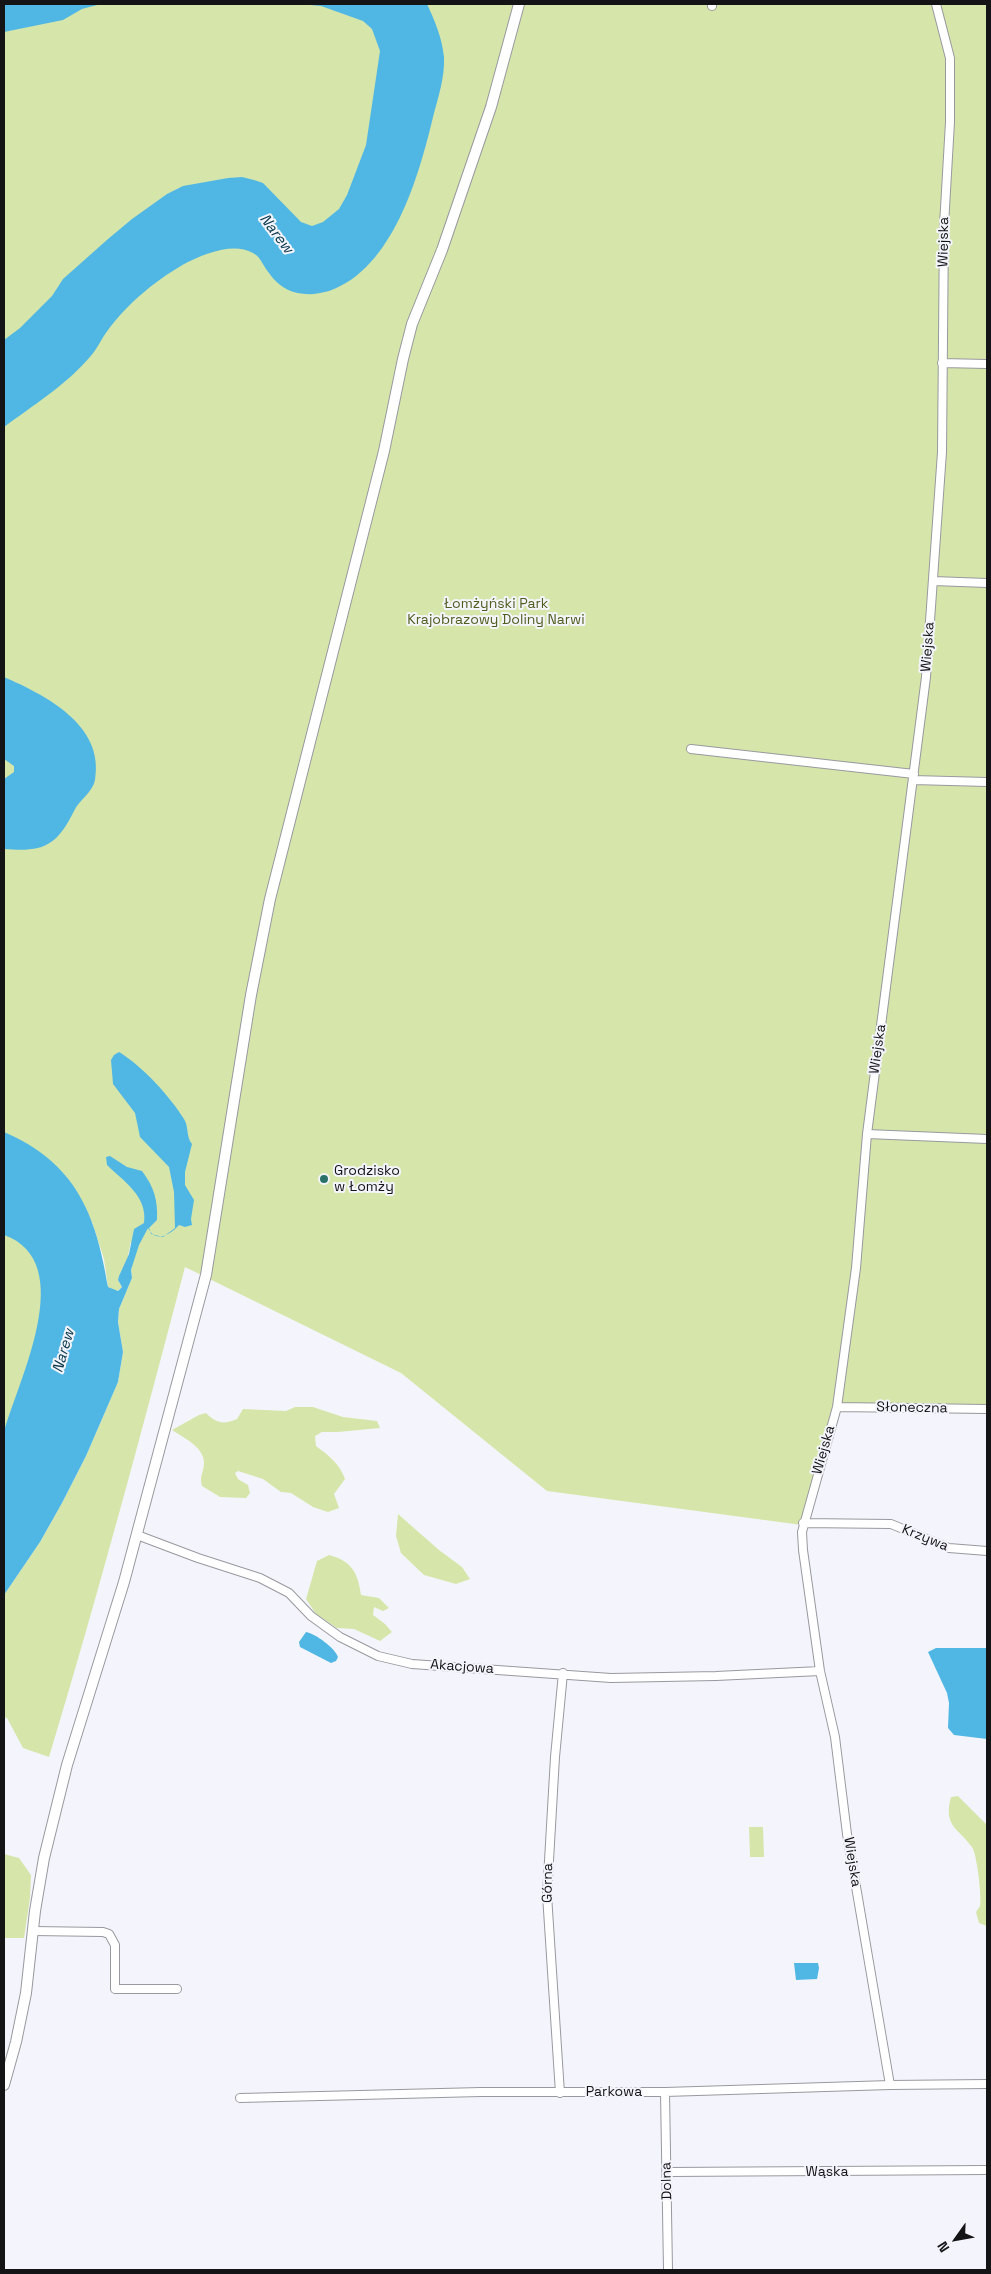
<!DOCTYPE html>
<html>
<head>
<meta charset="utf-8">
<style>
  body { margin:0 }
  #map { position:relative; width:991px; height:2274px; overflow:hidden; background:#f4f5fc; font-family:"Space Grotesk",sans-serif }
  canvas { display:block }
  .frame { position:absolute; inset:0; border:5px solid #141416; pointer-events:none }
  .north { position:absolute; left:931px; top:2214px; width:50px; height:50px; -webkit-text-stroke:4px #f4f5fc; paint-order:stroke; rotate:238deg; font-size:14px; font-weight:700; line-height:20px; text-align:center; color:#141416 }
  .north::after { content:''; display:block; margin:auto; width:18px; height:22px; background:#141416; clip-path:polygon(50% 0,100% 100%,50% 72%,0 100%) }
</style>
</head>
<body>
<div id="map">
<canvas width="991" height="2274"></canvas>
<div class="frame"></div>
<div class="north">N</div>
</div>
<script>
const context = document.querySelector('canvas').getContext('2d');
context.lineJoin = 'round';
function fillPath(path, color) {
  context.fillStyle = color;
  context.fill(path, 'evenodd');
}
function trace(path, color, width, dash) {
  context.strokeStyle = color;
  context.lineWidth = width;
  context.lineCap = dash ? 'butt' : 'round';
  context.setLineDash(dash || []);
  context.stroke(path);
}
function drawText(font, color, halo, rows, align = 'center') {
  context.font = font + ' "Space Grotesk",sans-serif';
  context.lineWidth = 4;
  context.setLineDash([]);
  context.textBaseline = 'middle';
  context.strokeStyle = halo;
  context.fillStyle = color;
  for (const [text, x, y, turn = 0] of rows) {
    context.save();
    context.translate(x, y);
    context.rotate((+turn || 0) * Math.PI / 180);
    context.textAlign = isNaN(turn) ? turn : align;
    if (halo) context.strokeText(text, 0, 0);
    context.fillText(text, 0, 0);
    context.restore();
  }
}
const green = new Path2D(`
  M 4,4 L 987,4 L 987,1414 L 832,1410 L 802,1525 L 547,1491 L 401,1373 L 185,1267 C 142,1431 98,1595 49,1757 L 23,1748 L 7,1718 L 4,1717 L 4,1595 L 40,1542 L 62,1503 L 86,1456 L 118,1382 L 123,1352 L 118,1322 L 119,1309 L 132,1278 L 131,1270 L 133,1262 L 131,1241 L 127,1261 L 119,1276 L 118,1280 L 122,1287 L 116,1292 L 108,1287 L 104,1259 L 92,1222 L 90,1221 L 4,1512 Z
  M 295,1407 L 313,1407 L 343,1417 L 377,1421 L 380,1428 L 338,1432 L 322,1432 L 315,1436 L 316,1446 C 328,1455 340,1464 345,1479 L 334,1494 L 339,1508 L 328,1512 L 313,1507 L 291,1493 L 281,1492 L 263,1479 L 238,1471 L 235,1473 L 238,1479 L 248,1485 L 250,1493 L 246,1498 L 220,1497 L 202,1486 C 199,1475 204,1473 204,1463 C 204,1447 184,1438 172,1430 L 199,1415 L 206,1413 C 216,1423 223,1425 237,1419 L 243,1409 L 286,1411 Z
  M 398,1514 L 439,1550 L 462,1567 L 470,1579 L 456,1584 L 424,1575 L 401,1553 L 396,1536 Z
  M 329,1555 C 352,1561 358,1573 361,1595 L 379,1598 L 389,1608 L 383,1611 L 374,1607 L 373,1615 L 385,1624 L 392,1632 L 380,1641 L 354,1629 L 337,1628 L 316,1614 L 306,1599 L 317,1561 Z
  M 958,1796 L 987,1825 L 987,1926 L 979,1923 L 976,1912 C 977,1910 979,1908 980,1906 C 982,1898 977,1854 972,1847 C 958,1828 943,1826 951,1797 Z
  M 749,1827 L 763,1827 L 764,1857 L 750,1857 Z
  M 4,1854 L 19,1858 L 31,1875 L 30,1898 L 24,1938 L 4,1938 Z`);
const water = new Path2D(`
  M 4,4 L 101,4 L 82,9 L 63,20 L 4,32 Z
  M 300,4 L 427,4 C 435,21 442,38 444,57 C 445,77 438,98 433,117 C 419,176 393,269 329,291 C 306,298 283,294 269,273 C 263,266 261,257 253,253 C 234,242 206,253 188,262 C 158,278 128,303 108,330 C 101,339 97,350 89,358 C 67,384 31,407 4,427 L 4,340 L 20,328 L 52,296 L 63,279 L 108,239 L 132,219 L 167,194 L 183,186 L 228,178 L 242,177 L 254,180 L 263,183 L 301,222 L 312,226 L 323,222 L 339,209 L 347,195 L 366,145 L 380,51 L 372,29 L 363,21 L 321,6 Z
  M 4,677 C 45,695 105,725 95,780 C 93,792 79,800 74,811 C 56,847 43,852 4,849 L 4,779 L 14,772 L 14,766 L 4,759 Z
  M 119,1052 C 142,1066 169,1095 184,1119 C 189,1127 186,1137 192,1144 L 185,1172 L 185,1185 L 194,1200 L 191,1219 L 192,1225 L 185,1227 L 179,1225 C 171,1234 156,1244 148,1228 L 139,1245 L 131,1270 L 132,1278 L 119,1309 L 118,1322 L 123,1352 L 118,1382 L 86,1456 L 62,1503 L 40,1542 L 4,1595 L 4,1432 C 17,1383 80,1262 4,1235 L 4,1132 C 76,1163 96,1214 108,1287 L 118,1291 L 122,1287 L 118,1280 L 119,1276 L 129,1254 L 134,1229 L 144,1223 C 148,1196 123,1181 107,1165 L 106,1157 L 110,1156 L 127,1167 L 142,1171 C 154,1187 158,1200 157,1220 L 149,1228 L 151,1234 L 163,1237 L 175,1228 L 174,1192 L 169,1167 L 140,1137 L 135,1113 L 113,1084 L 111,1060 L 114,1055 Z
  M 306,1632 C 316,1634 335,1648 338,1657 L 336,1661 L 331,1663 L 300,1647 L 299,1642 Z
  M 936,1648 L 987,1648 L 987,1739 L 954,1735 L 948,1728 L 949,1703 L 947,1693 L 928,1652 Z
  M 794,1963 L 818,1963 L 819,1968 L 817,1979 L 796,1980 Z`);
const street = new Path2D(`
  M 712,6 L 712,4
  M 942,363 L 987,364
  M 933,581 L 987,583
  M 691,749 L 914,774
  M 913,780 L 987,782
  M 867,1134 L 987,1139
  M 837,1407 L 987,1409
  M 803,1523 L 891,1524 L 949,1548 L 987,1551
  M 137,1535 L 198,1558 L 260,1578 L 289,1593 L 311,1616 L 340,1637 L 378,1656 L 412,1664 L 611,1678 L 716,1676 L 820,1671
  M 33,1931 L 103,1932 L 109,1934 L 115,1945 L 115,1989 L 177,1989
  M 890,2085 L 847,1834 L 835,1737 L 820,1671 L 803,1550 L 802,1532 L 837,1407 L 856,1268 L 867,1134 L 926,677 L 942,452 L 944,225 L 950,122 L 950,58 L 936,4
  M 665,2092 L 668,2270
  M 560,2093 L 547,1895 L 555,1757 L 563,1673
  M 240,2098 L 481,2092 L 665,2092 L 890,2085 L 987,2084
  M 668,2172 L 987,2170`);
const secondary = new Path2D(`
  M 4,2085 L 16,2042 L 26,1993 L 35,1911 L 44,1858 L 67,1765 L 124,1582 L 206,1275 L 251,995 L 270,899 L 384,451 L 403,359 L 412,324 L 442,250 L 491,107 L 519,4`);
const markers = [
  [324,1179,5,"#297169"]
];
const streetNames = [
  ["Wiejska",944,242,-89],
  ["Wiejska",928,647,-86],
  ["Wiejska",878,1049,-82],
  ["Słoneczna",912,1408,1],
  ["Wiejska",824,1450,-74],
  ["Krzywa",925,1538,22],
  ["Akacjowa",462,1667,4],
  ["Wiejska",852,1862,81],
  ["Górna",548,1883,-89],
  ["Parkowa",614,2092],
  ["Wąska",827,2172],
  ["Dolna",667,2181,-91]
];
const parkNames = [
  ["Łomżyński Park",496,604],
  ["Krajobrazowy Doliny Narwi",496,620]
];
const poiNames = [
  ["Grodzisko",334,1171],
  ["w Łomży",334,1187]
];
const waterNames = [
  ["Narew",276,234,53],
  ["Narew",64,1351,-74]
];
fillPath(green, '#d6e6aa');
fillPath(water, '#50b7e5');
trace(street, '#98999f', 10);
trace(secondary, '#98999f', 12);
trace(street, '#fff', 8);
trace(secondary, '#fff', 10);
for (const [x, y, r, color] of markers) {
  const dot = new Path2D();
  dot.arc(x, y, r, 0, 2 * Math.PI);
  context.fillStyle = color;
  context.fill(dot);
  trace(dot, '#f4f5fc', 2);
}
drawText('14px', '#141416', '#f4f5fc', streetNames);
drawText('14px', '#505d1f', '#f4f5fc', parkNames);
drawText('14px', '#141416', '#f4f5fc', poiNames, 'left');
drawText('italic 15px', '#08374a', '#f4f5fc', waterNames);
</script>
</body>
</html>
